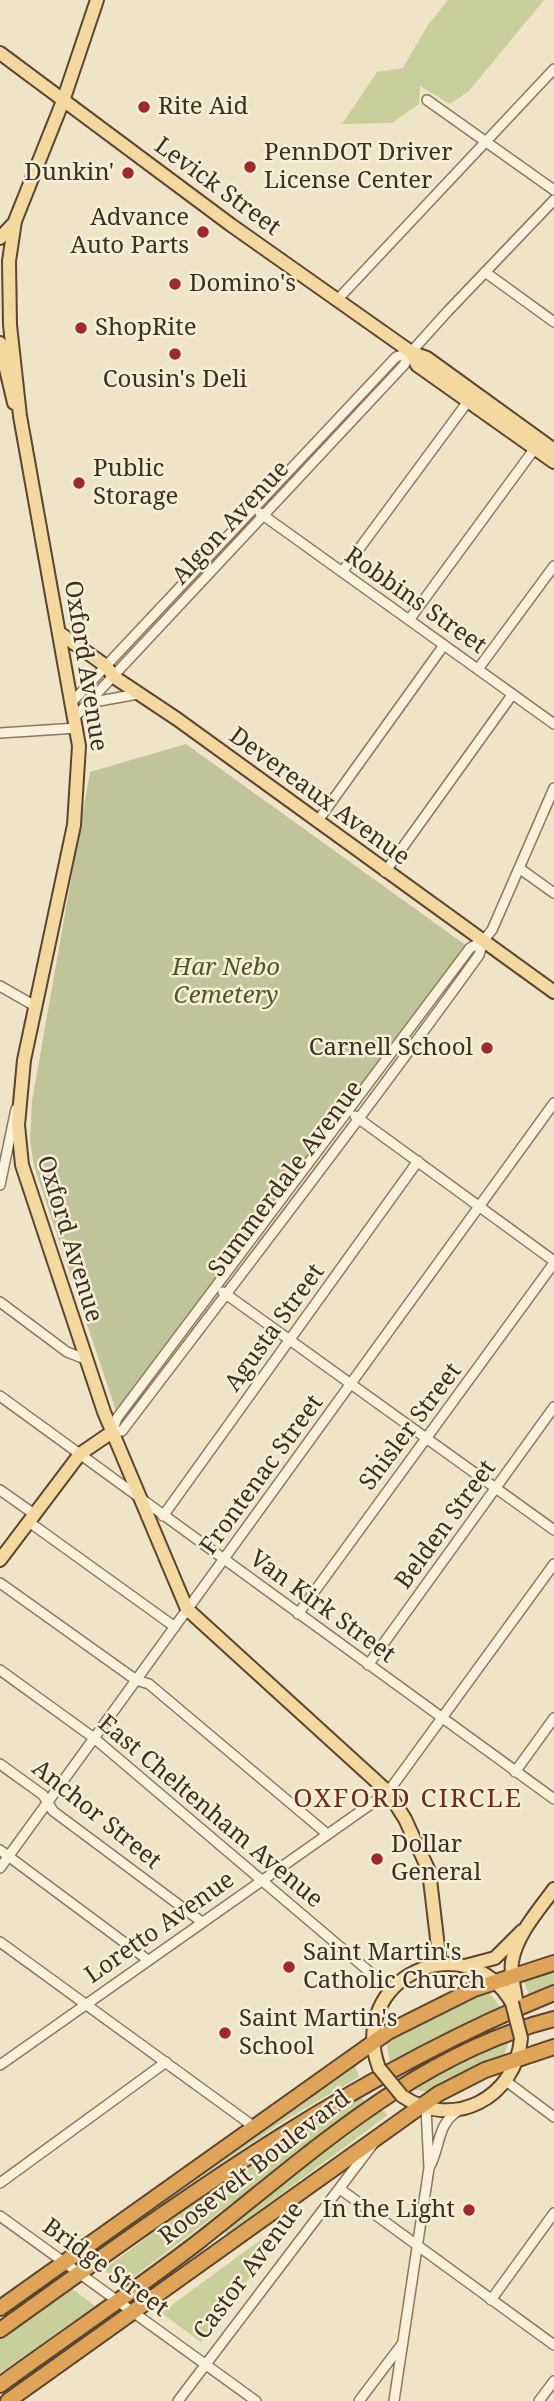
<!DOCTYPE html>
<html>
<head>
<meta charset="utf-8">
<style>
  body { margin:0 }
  canvas { display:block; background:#f0e4c8 }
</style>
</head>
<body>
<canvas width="554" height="2401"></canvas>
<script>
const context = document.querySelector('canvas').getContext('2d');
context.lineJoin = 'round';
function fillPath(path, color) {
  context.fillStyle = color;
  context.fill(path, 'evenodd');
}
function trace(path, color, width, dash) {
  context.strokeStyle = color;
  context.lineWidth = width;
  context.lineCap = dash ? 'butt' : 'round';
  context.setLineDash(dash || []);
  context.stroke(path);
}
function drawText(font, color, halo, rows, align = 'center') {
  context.font = font + ' "Noto Serif",serif';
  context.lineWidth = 5;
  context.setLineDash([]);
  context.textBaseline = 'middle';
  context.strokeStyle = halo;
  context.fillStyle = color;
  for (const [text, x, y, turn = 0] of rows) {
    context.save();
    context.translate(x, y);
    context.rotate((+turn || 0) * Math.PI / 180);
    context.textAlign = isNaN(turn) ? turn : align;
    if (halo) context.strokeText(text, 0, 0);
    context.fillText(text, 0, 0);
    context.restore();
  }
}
const green = new Path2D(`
  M 448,0 L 544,0 L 469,91 L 450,104 L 420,86 L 419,104 L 392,123 L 342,124 L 377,72 L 403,68 L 428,25 Z
  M 554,1972 L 554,1985 L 529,1995 L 524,1981 Z
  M 489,1992 L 501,2008 L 390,2062 L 386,2042 L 447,2009 Z
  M 509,2042 L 504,2055 L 427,2092 L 412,2089 L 469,2058 Z
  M 354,2062 L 359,2077 L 287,2119 L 172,2196 Z
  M 360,2095 L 365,2102 L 123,2285 L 103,2270 L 258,2155 Z
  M 382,2110 L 388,2115 L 227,2234 L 222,2229 Z
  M 301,2210 L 201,2342 L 161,2313 Z
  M 71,2288 L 95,2306 L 0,2373 L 0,2339 Z`);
const cemetery = new Path2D(`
  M 186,744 L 467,946 L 116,1411 L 34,1166 L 30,1140 L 32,1101 L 90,772 Z`);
const minor = new Path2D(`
  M 427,100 L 554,190
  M 485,272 L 554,322
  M 338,299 L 554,69
  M 260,513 L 554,724
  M 342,572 L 469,400
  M 409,620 L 538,444
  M 478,669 L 554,566
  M 72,702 L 396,357 L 411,352
  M 88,703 L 138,694
  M 75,717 L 404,365 L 411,352 L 448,311 L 554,200
  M 0,733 L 77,728
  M 317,822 L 444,645
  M 519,868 L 554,893
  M 385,872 L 512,695
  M 483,941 L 479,955 C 363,1116 242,1273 122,1431 L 112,1432 L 117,1418 L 470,948 L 483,941 L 492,930 L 554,788
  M 0,986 L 35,1006
  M 355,1116 L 554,1261
  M 0,1185 L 16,1109
  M 223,1292 L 554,1530
  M 0,1302 L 67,1352 L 85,1359
  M 0,1396 L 554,1799
  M 0,1490 L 34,1514
  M 163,1516 L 418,1161
  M 29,1522 L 175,1627
  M 0,1583 L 136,1680 L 149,1684 L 326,1833
  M 298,1614 L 554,1263
  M 368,1665 L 554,1407
  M 0,1670 L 94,1738 L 391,1990
  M 0,1764 L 43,1795 L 53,1811 L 202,1922
  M 515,1772 L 554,1718
  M 0,1850 L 148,1960
  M 0,1868 L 554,1103
  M 0,1942 L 253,2126
  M 0,2065 L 388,1792 L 554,1564
  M 506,2081 L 554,2117
  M 426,2108 L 429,2168
  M 0,2183 L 166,2062
  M 340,2189 L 554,2345
  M 0,2216 L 256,2401
  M 491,2300 L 554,2213
  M 178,2401 L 373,2144
  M 359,2401 L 402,2344
  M 394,2401 L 429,2168 C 441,2147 436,2125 458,2111
  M 539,2401 L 554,2381`);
const major = new Path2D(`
  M 97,0 L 63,101 L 15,221 L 9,261 L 10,325 L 20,416 L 79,746 L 74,825 L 24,1060 L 18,1125 L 22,1165 L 104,1412 L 187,1609 L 388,1792 L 405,1819 L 429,1871 L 440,1964
  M 0,53 L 231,225 L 411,352 L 427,358 L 554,450
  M 0,238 L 15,222
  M 0,343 L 14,403
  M 411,352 L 417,365 L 554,462
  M 61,634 L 106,666 L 114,677 L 177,719 L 554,992
  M 0,1560 L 80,1454 L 112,1432
  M 465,1966 L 495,1958 L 522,1931
  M 516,2001 C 515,1988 510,1975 512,1962 C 516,1935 539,1910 554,1889
  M 379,2068 C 346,1979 465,1922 512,2003
  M 402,2096 C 453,2131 516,2098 521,2038`);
const highway = new Path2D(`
  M 0,2308 L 388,2032 L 474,1989 L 554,1963
  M 0,2330 C 176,2204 351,2075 554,1993
  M 0,2385 C 66,2337 133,2292 198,2242 C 308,2156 415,2054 554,2019
  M 8,2401 L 438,2094 L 485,2070 L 554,2047`);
const majorBridge = new Path2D(`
  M 512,2003 L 521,2038
  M 379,2068 L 402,2096`);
const markers = [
  [144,107,7,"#9e2a2b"],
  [250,167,7,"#9e2a2b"],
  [128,173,7,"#9e2a2b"],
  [203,232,7,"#9e2a2b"],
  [175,284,7,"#9e2a2b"],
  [81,328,7,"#9e2a2b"],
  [175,354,7,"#9e2a2b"],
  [79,483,7,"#9e2a2b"],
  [487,1048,7,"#9e2a2b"],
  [377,1859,7,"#9e2a2b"],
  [289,1967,7,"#9e2a2b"],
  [225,2033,7,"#9e2a2b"],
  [469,2210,7,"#9e2a2b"]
];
const poiNames = [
  ["Rite Aid",158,107],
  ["PennDOT Driver",264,153],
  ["License Center",264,181],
  ["Dunkin'",114,173,"right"],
  ["Advance",189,218,"right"],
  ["Auto Parts",189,246,"right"],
  ["Domino's",189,284],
  ["ShopRite",95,328],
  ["Cousin's Deli",175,380,"center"],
  ["Public",93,469],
  ["Storage",93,497],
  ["Carnell School",473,1048,"right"],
  ["Dollar",391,1845],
  ["General",391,1873],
  ["Saint Martin's",303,1953],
  ["Catholic Church",303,1981],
  ["Saint Martin's",239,2019],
  ["School",239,2047],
  ["In the Light",455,2210,"right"]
];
const streetNames = [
  ["Levick Street",217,187,36],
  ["Algon Avenue",231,523,-47],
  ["Robbins Street",415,601,35],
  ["Oxford Avenue",85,666,81],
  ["Devereaux Avenue",319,797,36],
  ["Summerdale Avenue",286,1179,-53],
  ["Oxford Avenue",69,1239,73],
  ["Agusta Street",275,1328,-54],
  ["Shisler Street",411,1427,-53],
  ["Frontenac Street",262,1475,-54],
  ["Belden Street",446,1525,-54],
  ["Van Kirk Street",322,1607,36],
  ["East Cheltenham Avenue",210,1812,40],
  ["Anchor Street",96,1815,39],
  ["Loretto Avenue",160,1928,-35],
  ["Roosevelt Boulevard",255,2168,-38],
  ["Bridge Street",105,2268,36],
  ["Castor Avenue",249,2271,-53]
];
const parkNames = [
  ["Har Nebo",226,968],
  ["Cemetery",226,996]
];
const neighbourhoodNames = [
  ["OXFORD CIRCLE",408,1800]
];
fillPath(green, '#c9cf9b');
fillPath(cemetery, '#bfc49a');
trace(minor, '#8d765c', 12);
trace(major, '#5b4430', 16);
trace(highway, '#5b4430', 18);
trace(minor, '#faf1dc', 9);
trace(major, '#f3d9a0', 12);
trace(highway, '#e0a458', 14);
trace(majorBridge, '#5b4430', 16, []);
trace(majorBridge, '#f3d9a0', 12);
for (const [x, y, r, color] of markers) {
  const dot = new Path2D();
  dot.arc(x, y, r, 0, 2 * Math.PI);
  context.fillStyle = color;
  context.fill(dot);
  trace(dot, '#f7eed8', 2.5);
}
drawText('24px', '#3d2e20', '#f7eed8', poiNames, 'left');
drawText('24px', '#3d2e20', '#f7eed8', streetNames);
drawText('italic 24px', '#4d5a26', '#f7eed8', parkNames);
context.letterSpacing = '2px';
drawText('26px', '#6b2e1e', '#f7eed8', neighbourhoodNames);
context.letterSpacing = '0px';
</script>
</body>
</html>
